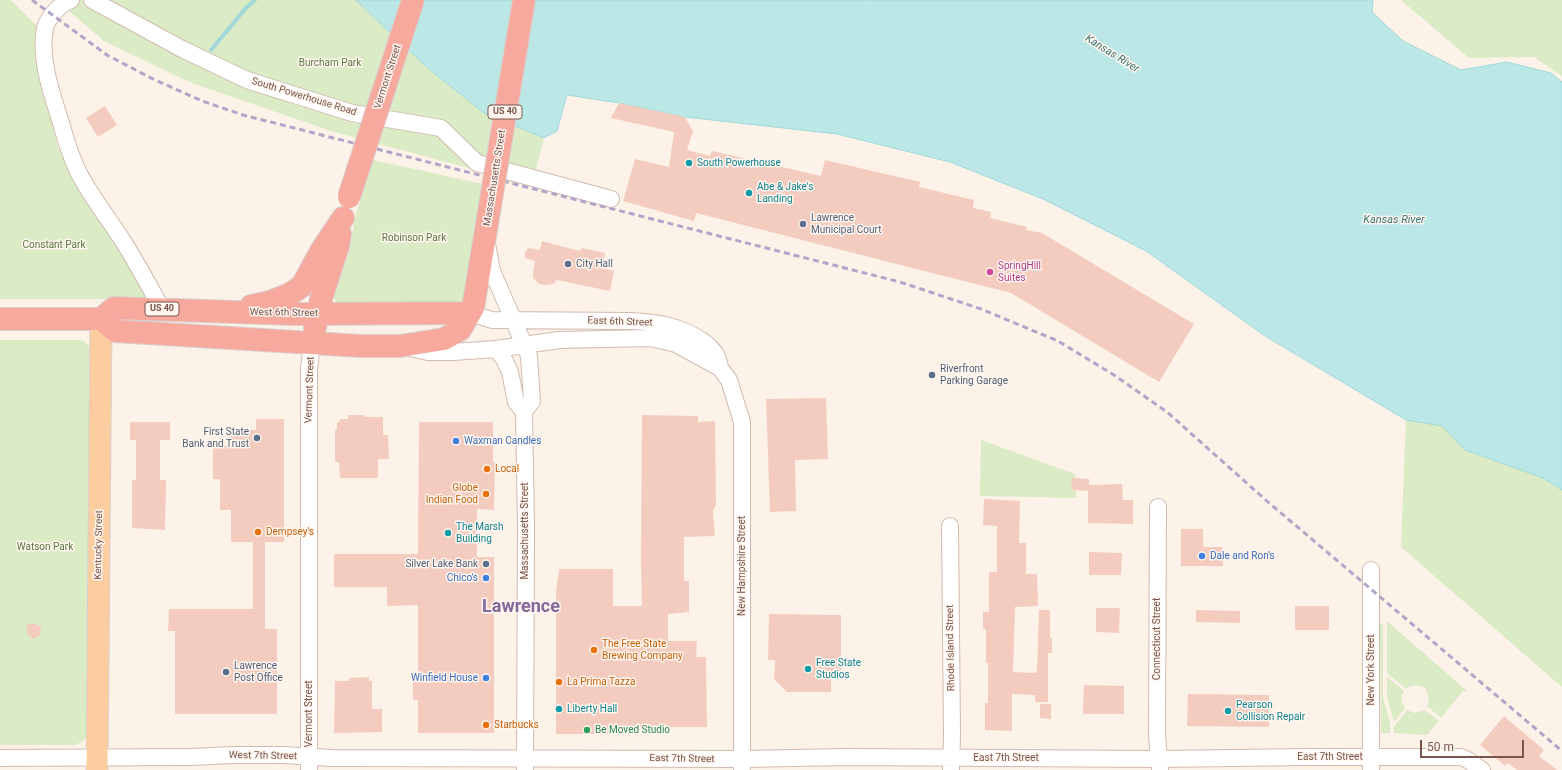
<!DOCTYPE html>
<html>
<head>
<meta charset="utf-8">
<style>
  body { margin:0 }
  #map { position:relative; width:1562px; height:770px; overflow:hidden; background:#fdf2e8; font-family:Roboto,sans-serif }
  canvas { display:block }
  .scale { position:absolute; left:1420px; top:740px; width:104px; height:18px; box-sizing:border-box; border:2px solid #78544b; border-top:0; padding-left:5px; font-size:12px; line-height:14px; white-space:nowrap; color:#78544b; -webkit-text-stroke:3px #fff6ef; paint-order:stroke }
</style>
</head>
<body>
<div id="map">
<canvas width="1562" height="770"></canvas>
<div class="scale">50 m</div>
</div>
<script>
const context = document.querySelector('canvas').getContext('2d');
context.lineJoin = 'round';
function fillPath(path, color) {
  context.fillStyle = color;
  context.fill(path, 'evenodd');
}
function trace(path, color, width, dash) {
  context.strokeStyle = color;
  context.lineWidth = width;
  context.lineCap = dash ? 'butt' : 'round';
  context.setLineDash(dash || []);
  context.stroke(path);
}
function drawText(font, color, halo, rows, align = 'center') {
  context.font = font + ' Roboto,sans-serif';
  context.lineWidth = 3;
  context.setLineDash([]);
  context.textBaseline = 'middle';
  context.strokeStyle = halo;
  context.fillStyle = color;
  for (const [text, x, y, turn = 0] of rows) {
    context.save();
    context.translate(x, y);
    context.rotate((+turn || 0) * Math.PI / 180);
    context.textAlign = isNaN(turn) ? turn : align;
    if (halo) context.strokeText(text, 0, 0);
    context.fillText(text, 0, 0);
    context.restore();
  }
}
const green = new Path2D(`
  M 0,0 L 11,0 L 39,28 L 53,128 L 58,147 L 66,164 L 143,287 L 147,299 L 0,299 Z
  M 56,0 L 356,0 L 429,69 L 484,113 L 544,138 L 532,185 L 334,132 L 189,82 L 104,41 Z
  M 1401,0 L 1562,0 L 1562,76 L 1534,57 L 1469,58 Z
  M 373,160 L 483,184 L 463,303 L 337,303 L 334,297 L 349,252 L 356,214 Z
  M 0,340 L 78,340 L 85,342 L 89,347 L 89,734 L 82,742 L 74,745 L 0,745 Z
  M 1406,420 L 1442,426 L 1465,450 L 1543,478 L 1562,490 L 1562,687 L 1401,547 Z
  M 981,440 L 1075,474 L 1076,498 L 980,496 Z
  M 1387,621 L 1467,691 L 1465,692 L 1463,691 L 1441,718 L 1427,706 L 1429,699 L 1426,689 C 1419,685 1412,683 1406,689 L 1387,673 Z
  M 1380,624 L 1383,624 L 1383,698 L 1390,722 L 1390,733 L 1381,733 L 1381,730 Z
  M 1387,677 L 1404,691 C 1400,697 1401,703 1405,708 L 1394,722 L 1387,697 Z
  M 1407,710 L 1415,713 L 1425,710 L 1439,721 L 1427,735 L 1394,733 L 1394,727 Z`);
const water = new Path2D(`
  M 356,0 L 1373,0 L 1372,12 L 1403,41 L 1461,70 L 1507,62 L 1551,73 L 1562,82 L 1562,490 L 1543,478 L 1465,450 L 1442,426 L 1406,420 L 1265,336 L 1146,251 L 1043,199 L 950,162 L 837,134 L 685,117 L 619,103 L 567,95 L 557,131 L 544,138 L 484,113 L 429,69 Z`);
const stream = new Path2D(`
  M 211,50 L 246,8 L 255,0`);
const building = new Path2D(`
  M 619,103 L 685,117 L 693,131 L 687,150 L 710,156 L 712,151 L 821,176 L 825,160 L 920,182 L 919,187 L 974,200 L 973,208 L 991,212 L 990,218 L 1027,227 L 1026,230 L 1042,233 L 1194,324 L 1159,382 L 1011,293 L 696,213 L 694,221 L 623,201 L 635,159 L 669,167 L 674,132 L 611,118 Z
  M 105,106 L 117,125 L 98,137 L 86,118 Z
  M 542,241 L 580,251 L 582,248 L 605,253 L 602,268 L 614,271 L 610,291 L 557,280 L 553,284 L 546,285 L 539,284 L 533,278 L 533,272 L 535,261 L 525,258 L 525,253 L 527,249 L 530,248 L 540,250 Z
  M 826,398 L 828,459 L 795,460 L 796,511 L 770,512 L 766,399 Z
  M 348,415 L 364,415 L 364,417 L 383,417 L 383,435 L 388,435 L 389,459 L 378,459 L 378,478 L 340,478 L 339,462 L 335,462 L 335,430 L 337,430 L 337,423 L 341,419 L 348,419 Z
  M 642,415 L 698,416 L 698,422 L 715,421 L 716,505 L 713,510 L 715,536 L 684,537 L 684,581 L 689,581 L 689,612 L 668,614 L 668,641 L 697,641 L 696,657 L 706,657 L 707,727 L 632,727 L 632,734 L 556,734 L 556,592 L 559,569 L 613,569 L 613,606 L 642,606 L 641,561 Z
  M 256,419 L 284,419 L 284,542 L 265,542 L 265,629 L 277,629 L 277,714 L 175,714 L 175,631 L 168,631 L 169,609 L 253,609 L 253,542 L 231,542 L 231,510 L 220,510 L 220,479 L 213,479 L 213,446 L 230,446 L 230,430 L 256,430 Z
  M 130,422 L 170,422 L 170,440 L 160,440 L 160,480 L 166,480 L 165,530 L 132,528 L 132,480 L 136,480 L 136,440 L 130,440 Z
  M 419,422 L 493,422 L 493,462 L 495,462 L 494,510 L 477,509 L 477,557 L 494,557 L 494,733 L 418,733 L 418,700 L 413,700 L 413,676 L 418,676 L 418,605 L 387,606 L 387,587 L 334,587 L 334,554 L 418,554 Z
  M 1072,478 L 1089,479 L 1089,485 L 1122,484 L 1123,500 L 1133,500 L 1133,524 L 1088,523 L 1088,491 L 1071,490 Z
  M 984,499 L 1020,501 L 1019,543 L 1026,543 L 1026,574 L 1037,574 L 1038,606 L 1015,607 L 1013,672 L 1036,673 L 1037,670 L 1039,610 L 1050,610 L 1050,638 L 1052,638 L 1052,653 L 1048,653 L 1048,702 L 1035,702 L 1035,695 L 1012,694 L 1012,731 L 985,730 L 985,703 L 988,703 L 988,663 L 986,663 L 986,629 L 983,629 L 983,612 L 989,612 L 989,572 L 997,572 L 997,526 L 983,525 Z
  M 1181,529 L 1203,529 L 1203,547 L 1222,547 L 1223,566 L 1181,566 Z
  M 1089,552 L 1122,553 L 1121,575 L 1089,575 Z
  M 1295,606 L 1329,606 L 1329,630 L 1295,630 Z
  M 1096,608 L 1120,608 L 1119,633 L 1096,632 Z
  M 1196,610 L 1240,611 L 1240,623 L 1196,622 Z
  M 769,614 L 841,615 L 841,679 L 831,678 L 831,692 L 787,692 L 774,679 L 775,660 L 768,660 Z
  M 34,623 L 41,627 L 40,635 L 33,639 L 27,634 L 27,625 Z
  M 369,677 L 369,681 L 372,681 L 372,709 L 382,709 L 382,732 L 334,733 L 335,681 L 349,681 L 349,678 Z
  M 1084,685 L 1124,686 L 1124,714 L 1083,714 Z
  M 1188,694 L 1269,695 L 1269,727 L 1187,726 Z
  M 1040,704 L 1051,704 L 1051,719 L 1040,718 Z
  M 1504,716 L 1544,750 L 1539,756 L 1557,770 L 1517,770 L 1508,763 L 1505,766 L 1480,745 Z`);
const minor = new Path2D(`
  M 71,0 C 61,3 48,17 45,28 C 39,59 52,94 61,123 C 66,141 72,161 81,177 C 93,199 108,218 121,238 C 136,261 149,286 162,309
  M 92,0 L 182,49 L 247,80 L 352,113 L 441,128 L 477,163 L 611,199
  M 487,244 L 492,271 L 529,356 L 532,401 L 524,412
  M 470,313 L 492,320 L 630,321 C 657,322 681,326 704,342 C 708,345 712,349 715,353 C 718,356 719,363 720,368
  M 411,348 L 428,352 L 453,352 L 496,349 L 559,340 L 650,338 L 664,341 L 676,344 L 720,368 L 729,380 L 742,422 L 742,768
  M 496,349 L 504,359 L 510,372 L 516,402 L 524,412 L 526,526 L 525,770
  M 1158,507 L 1157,735 L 1160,770
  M 950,526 L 952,735 L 951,770
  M 1371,570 L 1371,770
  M 0,758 L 190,757 L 234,755 L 283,755 L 332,758 L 742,759 L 847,757 L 1159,759 L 1308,757 L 1461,757 L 1468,760 L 1482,770
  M 309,770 L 309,369 L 312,343`);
const major = new Path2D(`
  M 97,770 L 101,319`);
const highway = new Path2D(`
  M 251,306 L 270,302 L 290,294 L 302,286 L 321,251 L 343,218
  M 0,319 L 101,319 L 115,331 L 361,346 L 400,346 L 444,339 L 460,330 L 473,308 L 487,224
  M 101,319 L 114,308 L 294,314 L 470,313
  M 315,328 L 321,299 L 338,246 L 340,234`);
const rail = new Path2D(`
  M 32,0 L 107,55 L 153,79 L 202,101 L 243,115 L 900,282 L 981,309 L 1058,341 L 1114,375 L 1167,412 L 1268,502 L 1562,751`);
const highwayBridge = new Path2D(`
  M 349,197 L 413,0
  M 487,224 L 524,0`);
const markers = [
  [689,163,4,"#0f9aa8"],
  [749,193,4,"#0f9aa8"],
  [803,224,4,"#5c6f8a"],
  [568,264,4,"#5c6f8a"],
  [990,272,4,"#d1479c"],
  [932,375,4,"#5c6f8a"],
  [257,438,4,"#5c6f8a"],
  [456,441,4,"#3f7fe0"],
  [487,469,4,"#e8710a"],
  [486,494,4,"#e8710a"],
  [258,532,4,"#e8710a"],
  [448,533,4,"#0f9aa8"],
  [1202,556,4,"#3f7fe0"],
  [486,564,4,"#5c6f8a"],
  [486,578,4,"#3f7fe0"],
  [594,650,4,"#e8710a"],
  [808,669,4,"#0f9aa8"],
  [226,672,4,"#5c6f8a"],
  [486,678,4,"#3f7fe0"],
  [559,682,4,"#e8710a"],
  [559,709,4,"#0f9aa8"],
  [1228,711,4,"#0f9aa8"],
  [486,725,4,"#e8710a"],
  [587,730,4,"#2e9e5b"]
];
const shields = [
  [505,112,34],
  [162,309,34]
];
const shieldNames = [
  ["US 40",505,112],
  ["US 40",162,309]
];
const parkNames = [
  ["Burcham Park",330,63],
  ["Robinson Park",414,238],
  ["Constant Park",54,245],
  ["Watson Park",45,547]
];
const streetNames = [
  ["Vermont Street",388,77,-72],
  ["South Powerhouse Road",304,97,17],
  ["Massachusetts Street",495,178,-81],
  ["West 6th Street",284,313,1],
  ["East 6th Street",620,322,2],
  ["Vermont Street",310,390,-88],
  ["Massachusetts Street",525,531,-90],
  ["Kentucky Street",99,545,-89],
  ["New Hampshire Street",742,566,-90],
  ["Connecticut Street",1157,639,-90],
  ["Rhode Island Street",951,648,-91],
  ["New York Street",1371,670,-90],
  ["Vermont Street",309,714,-90],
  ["West 7th Street",263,756,1],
  ["East 7th Street",1330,757],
  ["East 7th Street",1006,758],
  ["East 7th Street",682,759,1]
];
const cultureNames = [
  ["South Powerhouse",697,163],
  ["Abe & Jake's",757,187],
  ["Landing",757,199],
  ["The Marsh",456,527],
  ["Building",456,539],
  ["Free State",816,663],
  ["Studios",816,675],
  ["Pearson",1236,705],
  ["Collision Repair",1236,717],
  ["Liberty Hall",567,709]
];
const serviceNames = [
  ["Lawrence",811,218],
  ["Municipal Court",811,230],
  ["City Hall",576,264],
  ["Riverfront",940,369],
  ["Parking Garage",940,381],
  ["First State",249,432,"right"],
  ["Bank and Trust",249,444,"right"],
  ["Silver Lake Bank",478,564,"right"],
  ["Lawrence",234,666],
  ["Post Office",234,678]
];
const hotelNames = [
  ["SpringHill",998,266],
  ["Suites",998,278]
];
const shopNames = [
  ["Waxman Candles",464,441],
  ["Dale and Ron's",1210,556],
  ["Chico's",478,578,"right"],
  ["Winfield House",478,678,"right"]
];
const foodNames = [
  ["Local",495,469],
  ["Globe",478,488,"right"],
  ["Indian Food",478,500,"right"],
  ["Dempsey's",266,532],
  ["The Free State",602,644],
  ["Brewing Company",602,656],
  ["La Prima Tazza",567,682],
  ["Starbucks",494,725]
];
const leisureNames = [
  ["Be Moved Studio",595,730]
];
const waterNames = [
  ["Kansas River",1112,54,32],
  ["Kansas River",1394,220]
];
const townNames = [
  ["Lawrence",521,607]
];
fillPath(green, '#daebc5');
fillPath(water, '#bbe7e7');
trace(water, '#a1d9da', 1);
trace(stream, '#a1d9da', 4);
fillPath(building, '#f3ccbf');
trace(minor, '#d2baaf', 18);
trace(major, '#d9cfcd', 23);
trace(highway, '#d9cfcd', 24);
trace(minor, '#fff', 16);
trace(major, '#fccd9f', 21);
trace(highway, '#f8a99e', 22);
trace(rail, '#b3a5c8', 3, [6, 4]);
trace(highwayBridge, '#d9cfcd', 24, []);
trace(highwayBridge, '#f8a99e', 22);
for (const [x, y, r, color] of markers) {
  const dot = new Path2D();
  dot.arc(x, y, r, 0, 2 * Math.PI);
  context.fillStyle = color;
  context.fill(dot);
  trace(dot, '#fff6ef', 1.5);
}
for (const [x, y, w] of shields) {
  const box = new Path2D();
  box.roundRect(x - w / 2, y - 7, w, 14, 3);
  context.fillStyle = '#fff6ef';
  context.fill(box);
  trace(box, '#78544b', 1);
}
drawText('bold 9px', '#78544b', null, shieldNames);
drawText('10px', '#587840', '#fff6ef', parkNames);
drawText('10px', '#78544b', '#fff6ef', streetNames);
drawText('10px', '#0d838f', '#fff6ef', cultureNames, 'left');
drawText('10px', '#4e5e75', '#fff6ef', serviceNames, 'left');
drawText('10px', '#b23c85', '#fff6ef', hotelNames, 'left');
drawText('10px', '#366cbe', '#fff6ef', shopNames, 'left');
drawText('10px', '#c56008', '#fff6ef', foodNames, 'left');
drawText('10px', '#27864d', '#fff6ef', leisureNames, 'left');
drawText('italic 11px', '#3a7476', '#fff6ef', waterNames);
drawText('bold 18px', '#82679b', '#fff6ef', townNames);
</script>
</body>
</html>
